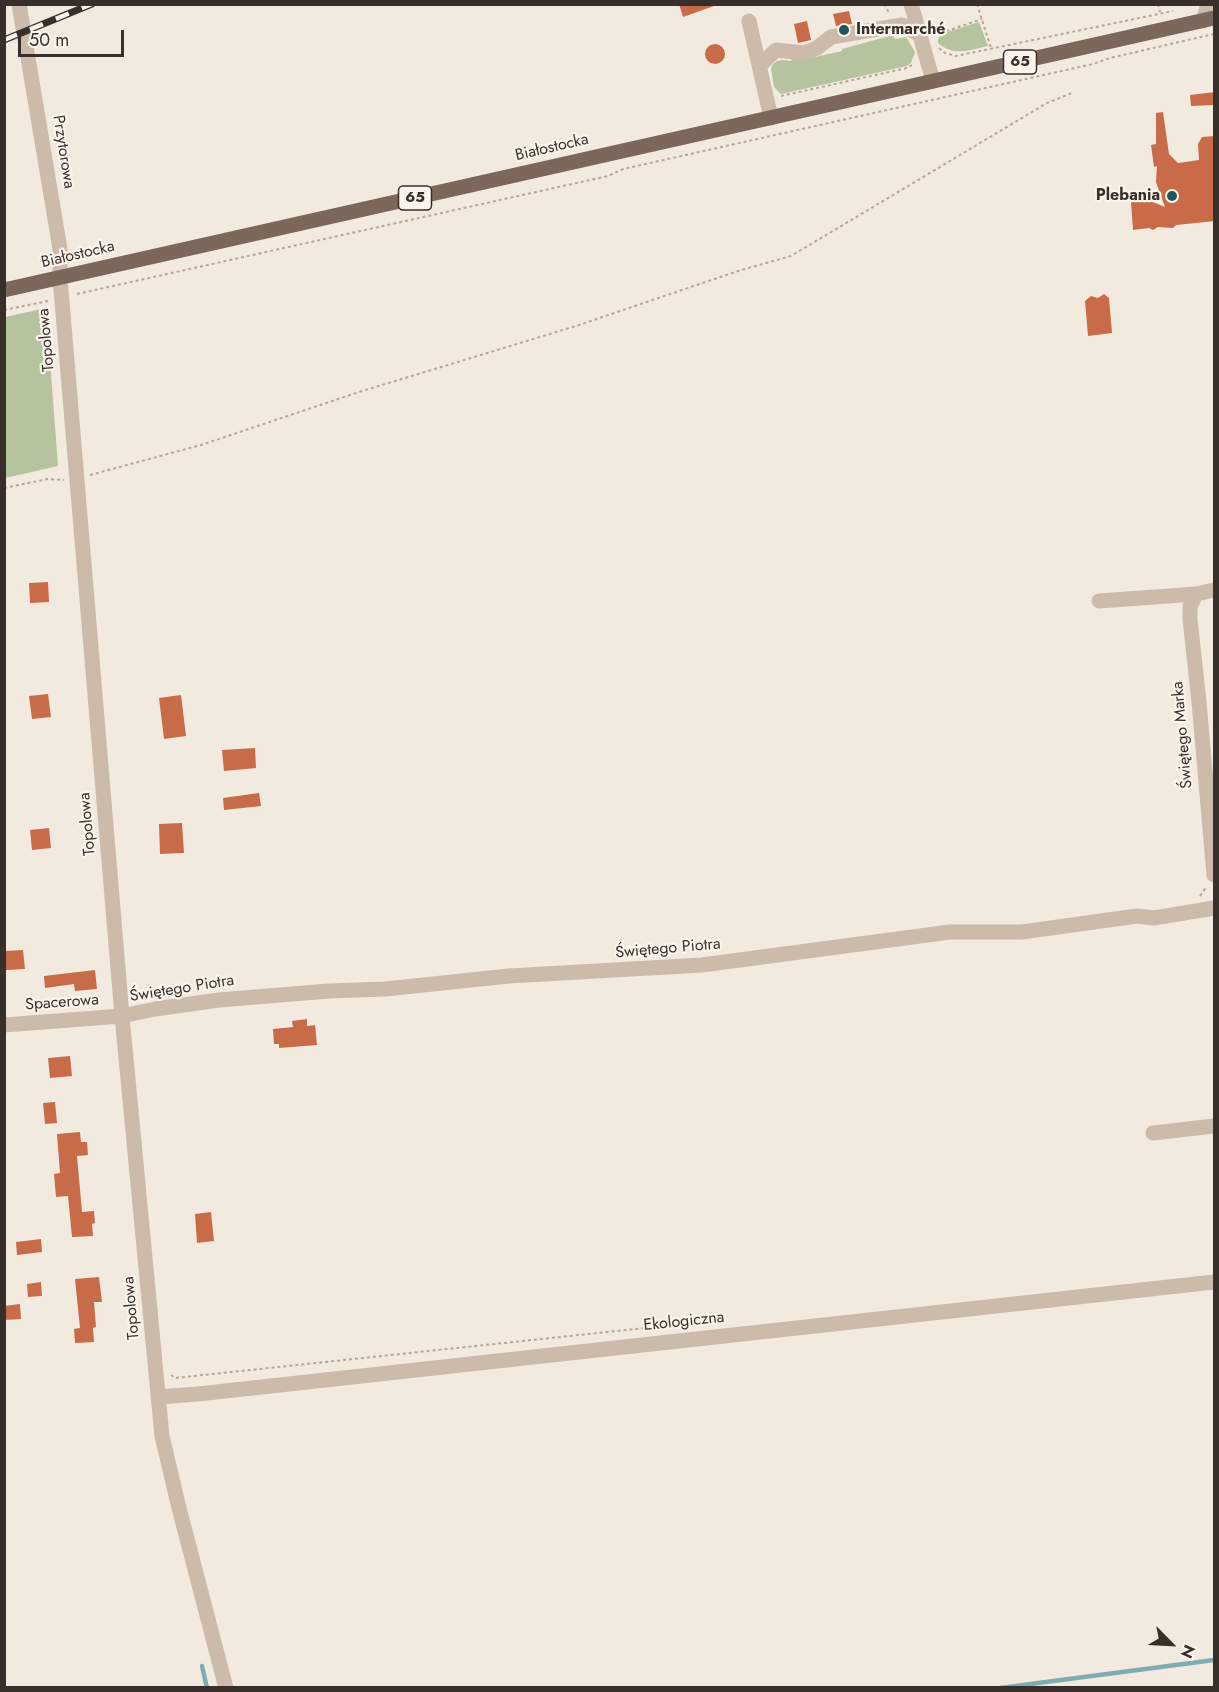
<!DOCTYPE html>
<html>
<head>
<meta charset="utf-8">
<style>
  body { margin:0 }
  #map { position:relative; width:1219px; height:1692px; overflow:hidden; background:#f3eadf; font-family:Jost,sans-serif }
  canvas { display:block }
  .frame { position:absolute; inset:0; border:6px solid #392f2a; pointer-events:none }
  .north { position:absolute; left:1141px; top:1614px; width:60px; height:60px; -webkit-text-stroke:4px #fbf4ec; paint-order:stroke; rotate:114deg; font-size:16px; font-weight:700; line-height:24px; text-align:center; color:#392f2a }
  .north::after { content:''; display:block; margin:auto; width:21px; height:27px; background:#392f2a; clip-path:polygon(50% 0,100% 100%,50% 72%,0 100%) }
  .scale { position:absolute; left:18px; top:30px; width:106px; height:27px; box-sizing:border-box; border:3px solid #392f2a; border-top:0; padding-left:8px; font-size:18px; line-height:21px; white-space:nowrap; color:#392f2a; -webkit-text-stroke:4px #fbf4ec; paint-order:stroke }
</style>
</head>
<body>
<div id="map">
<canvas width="1219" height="1692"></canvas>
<div class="frame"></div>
<div class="north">N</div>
<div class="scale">50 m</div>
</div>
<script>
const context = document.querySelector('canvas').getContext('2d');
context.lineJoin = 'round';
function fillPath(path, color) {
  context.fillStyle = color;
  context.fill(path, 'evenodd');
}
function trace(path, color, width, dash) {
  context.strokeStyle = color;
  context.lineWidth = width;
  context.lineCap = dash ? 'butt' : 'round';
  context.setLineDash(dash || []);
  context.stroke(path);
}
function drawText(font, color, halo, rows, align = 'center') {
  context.font = font + ' Jost,sans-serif';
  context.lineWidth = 4.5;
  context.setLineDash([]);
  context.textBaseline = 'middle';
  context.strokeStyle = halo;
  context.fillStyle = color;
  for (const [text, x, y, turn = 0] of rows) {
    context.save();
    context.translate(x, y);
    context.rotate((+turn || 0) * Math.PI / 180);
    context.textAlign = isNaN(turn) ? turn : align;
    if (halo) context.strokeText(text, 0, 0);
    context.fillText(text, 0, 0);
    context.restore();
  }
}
const green = new Path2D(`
  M 979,22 L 988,46 C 968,50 955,57 938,43 L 938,39 L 941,34 Z
  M 893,35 L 895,39 L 906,37 L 915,52 L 911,63 L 907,66 L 781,94 L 774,87 L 771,68 C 775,59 782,60 791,61 L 793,57 L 815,57 L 842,51 L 842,49 Z
  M 46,308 L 58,466 L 5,478 L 5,317 Z`);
const stream = new Path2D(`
  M 202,1666 L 207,1688
  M 1000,1688 L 1214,1660`);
const building = new Path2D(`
  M 679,4 L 713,4 L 714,6 L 683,17 Z
  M 849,11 L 852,24 L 836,26 L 833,14 Z
  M 807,21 L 811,40 L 798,43 L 794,24 Z
  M705 54a10 10 0 1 1 20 0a10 10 0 1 1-20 0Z
  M 1215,92 L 1215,105 L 1191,106 L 1190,95 Z
  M 1163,112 L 1169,154 L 1178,163 L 1199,160 L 1198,144 L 1202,137 L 1215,136 L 1215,221 L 1176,225 L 1173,228 L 1158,227 L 1153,230 L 1149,228 L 1133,230 L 1131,202 L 1139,200 L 1141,197 L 1165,207 L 1156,182 L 1157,166 L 1154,167 L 1151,145 L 1156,144 L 1156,113 Z
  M 1104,294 L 1109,298 L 1112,333 L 1088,336 L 1085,301 L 1091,296 L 1098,298 Z
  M 48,582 L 49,602 L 30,603 L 29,583 Z
  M 48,694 L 51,717 L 32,719 L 29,696 Z
  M 181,695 L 186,736 L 164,739 L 159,698 Z
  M 255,748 L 256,768 L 224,771 L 222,750 Z
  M 259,793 L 261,806 L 224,810 L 223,798 Z
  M 182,823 L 184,853 L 160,854 L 159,824 Z
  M 49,828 L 51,848 L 32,850 L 30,830 Z
  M 23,950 L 25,969 L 6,970 L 4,951 Z
  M 95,970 L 97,989 L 75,991 L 74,984 L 45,988 L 44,976 Z
  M 307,1019 L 307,1026 L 315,1025 L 317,1045 L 279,1048 L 279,1044 L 274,1044 L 273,1029 L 293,1027 L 292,1021 Z
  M 70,1056 L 72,1076 L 50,1078 L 48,1058 Z
  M 55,1102 L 57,1123 L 45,1124 L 43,1103 Z
  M 80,1132 L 81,1142 L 87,1142 L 88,1155 L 77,1156 L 82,1212 L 94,1211 L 95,1223 L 92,1224 L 93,1236 L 72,1237 L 68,1196 L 56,1197 L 54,1174 L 60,1173 L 57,1134 Z
  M 211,1212 L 214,1241 L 197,1243 L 195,1214 Z
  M 41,1239 L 42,1252 L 17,1255 L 16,1242 Z
  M 99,1277 L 102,1302 L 94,1302 L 96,1327 L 93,1328 L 94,1342 L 75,1343 L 74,1329 L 80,1328 L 75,1279 Z
  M 41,1282 L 42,1296 L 28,1297 L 27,1284 Z
  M 20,1304 L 21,1319 L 4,1320 L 4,1306 Z`);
const path = new Path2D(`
  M 884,4 L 890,14
  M 977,4 L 991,48
  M 1158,4 L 1160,12
  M 935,35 L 982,19
  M 939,48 L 945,53 L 956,56 L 1173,11
  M 781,96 L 907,68 L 912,65
  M 77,294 L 608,176 L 623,169 L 1093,64 L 1110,58 L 1214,34
  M 4,310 L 48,301
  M 90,475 L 201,445 L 359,392 L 576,326 L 738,271 L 791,256 L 1047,103 L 1072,93
  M 4,488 L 48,479 L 64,480
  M 1200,896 L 1207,886
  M 171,1375 L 175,1378 L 701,1322`);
const minor = new Path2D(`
  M 19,4 L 60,249 L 60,278 L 122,1016 L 162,1436 L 179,1508 L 226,1688
  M 911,4 L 933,81
  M 749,21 L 771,118
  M 1203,21 L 1208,4
  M 759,66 L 776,50 L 804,53 L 817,48 L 831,37 L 902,25 L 919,34
  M 1196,594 L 1190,607 L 1190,619 L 1199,702 L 1214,875
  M 1099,601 L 1196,594 L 1214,590
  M 4,1025 L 122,1016 L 155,1009 L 219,1000 L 329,991 L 385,989 L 509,976 L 702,965 L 950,932 L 1022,932 L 1137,916 L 1154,918 L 1214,908
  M 1153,1133 L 1214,1126
  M 158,1397 L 198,1394 L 1214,1282`);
const major = new Path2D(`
  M 4,290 L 1214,18`);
const rail = new Path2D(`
  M 4,40 L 92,4`);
const markers = [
  [844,30,6,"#1e565c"],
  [1172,196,6,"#1e565c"]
];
const shields = [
  [1020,62,33],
  [415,198,33]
];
const shieldNames = [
  ["65",1020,62],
  ["65",415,198]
];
const poiNames = [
  ["Intermarché",856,30],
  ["Plebania",1160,196,"right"]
];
const streetNames = [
  ["Białostocka",552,148,-13],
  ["Przytorowa",63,152,81],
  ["Białostocka",78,255,-13],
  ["Topolowa",47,340,-95],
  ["Świętego Marka",1183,735,-95],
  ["Topolowa",88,824,-95],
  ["Świętego Piotra",668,949,-5],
  ["Świętego Piotra",182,989,-9],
  ["Spacerowa",62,1003,-4],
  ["Topolowa",132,1308,-95],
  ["Ekologiczna",684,1322,-6]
];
fillPath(green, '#b5c39e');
trace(stream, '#7dadb1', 4.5);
fillPath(building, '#c86b48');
trace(path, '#b8a594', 2, [3, 3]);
trace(minor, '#cba', 15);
trace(major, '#7c675b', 15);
trace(rail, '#392f2a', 7);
trace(rail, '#fbf4ec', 4.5, [14]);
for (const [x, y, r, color] of markers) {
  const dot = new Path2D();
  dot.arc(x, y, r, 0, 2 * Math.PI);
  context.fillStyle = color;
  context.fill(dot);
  trace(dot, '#fbf4ec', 2);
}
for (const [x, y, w] of shields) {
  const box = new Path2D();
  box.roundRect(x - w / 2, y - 12, w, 24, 4.5);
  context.fillStyle = '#fbf4ec';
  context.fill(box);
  trace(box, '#392f2a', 1.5);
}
drawText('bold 15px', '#392f2a', null, shieldNames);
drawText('bold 16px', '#392f2a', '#fbf4ec', poiNames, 'left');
drawText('16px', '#392f2a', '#fbf4ec', streetNames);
</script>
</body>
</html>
